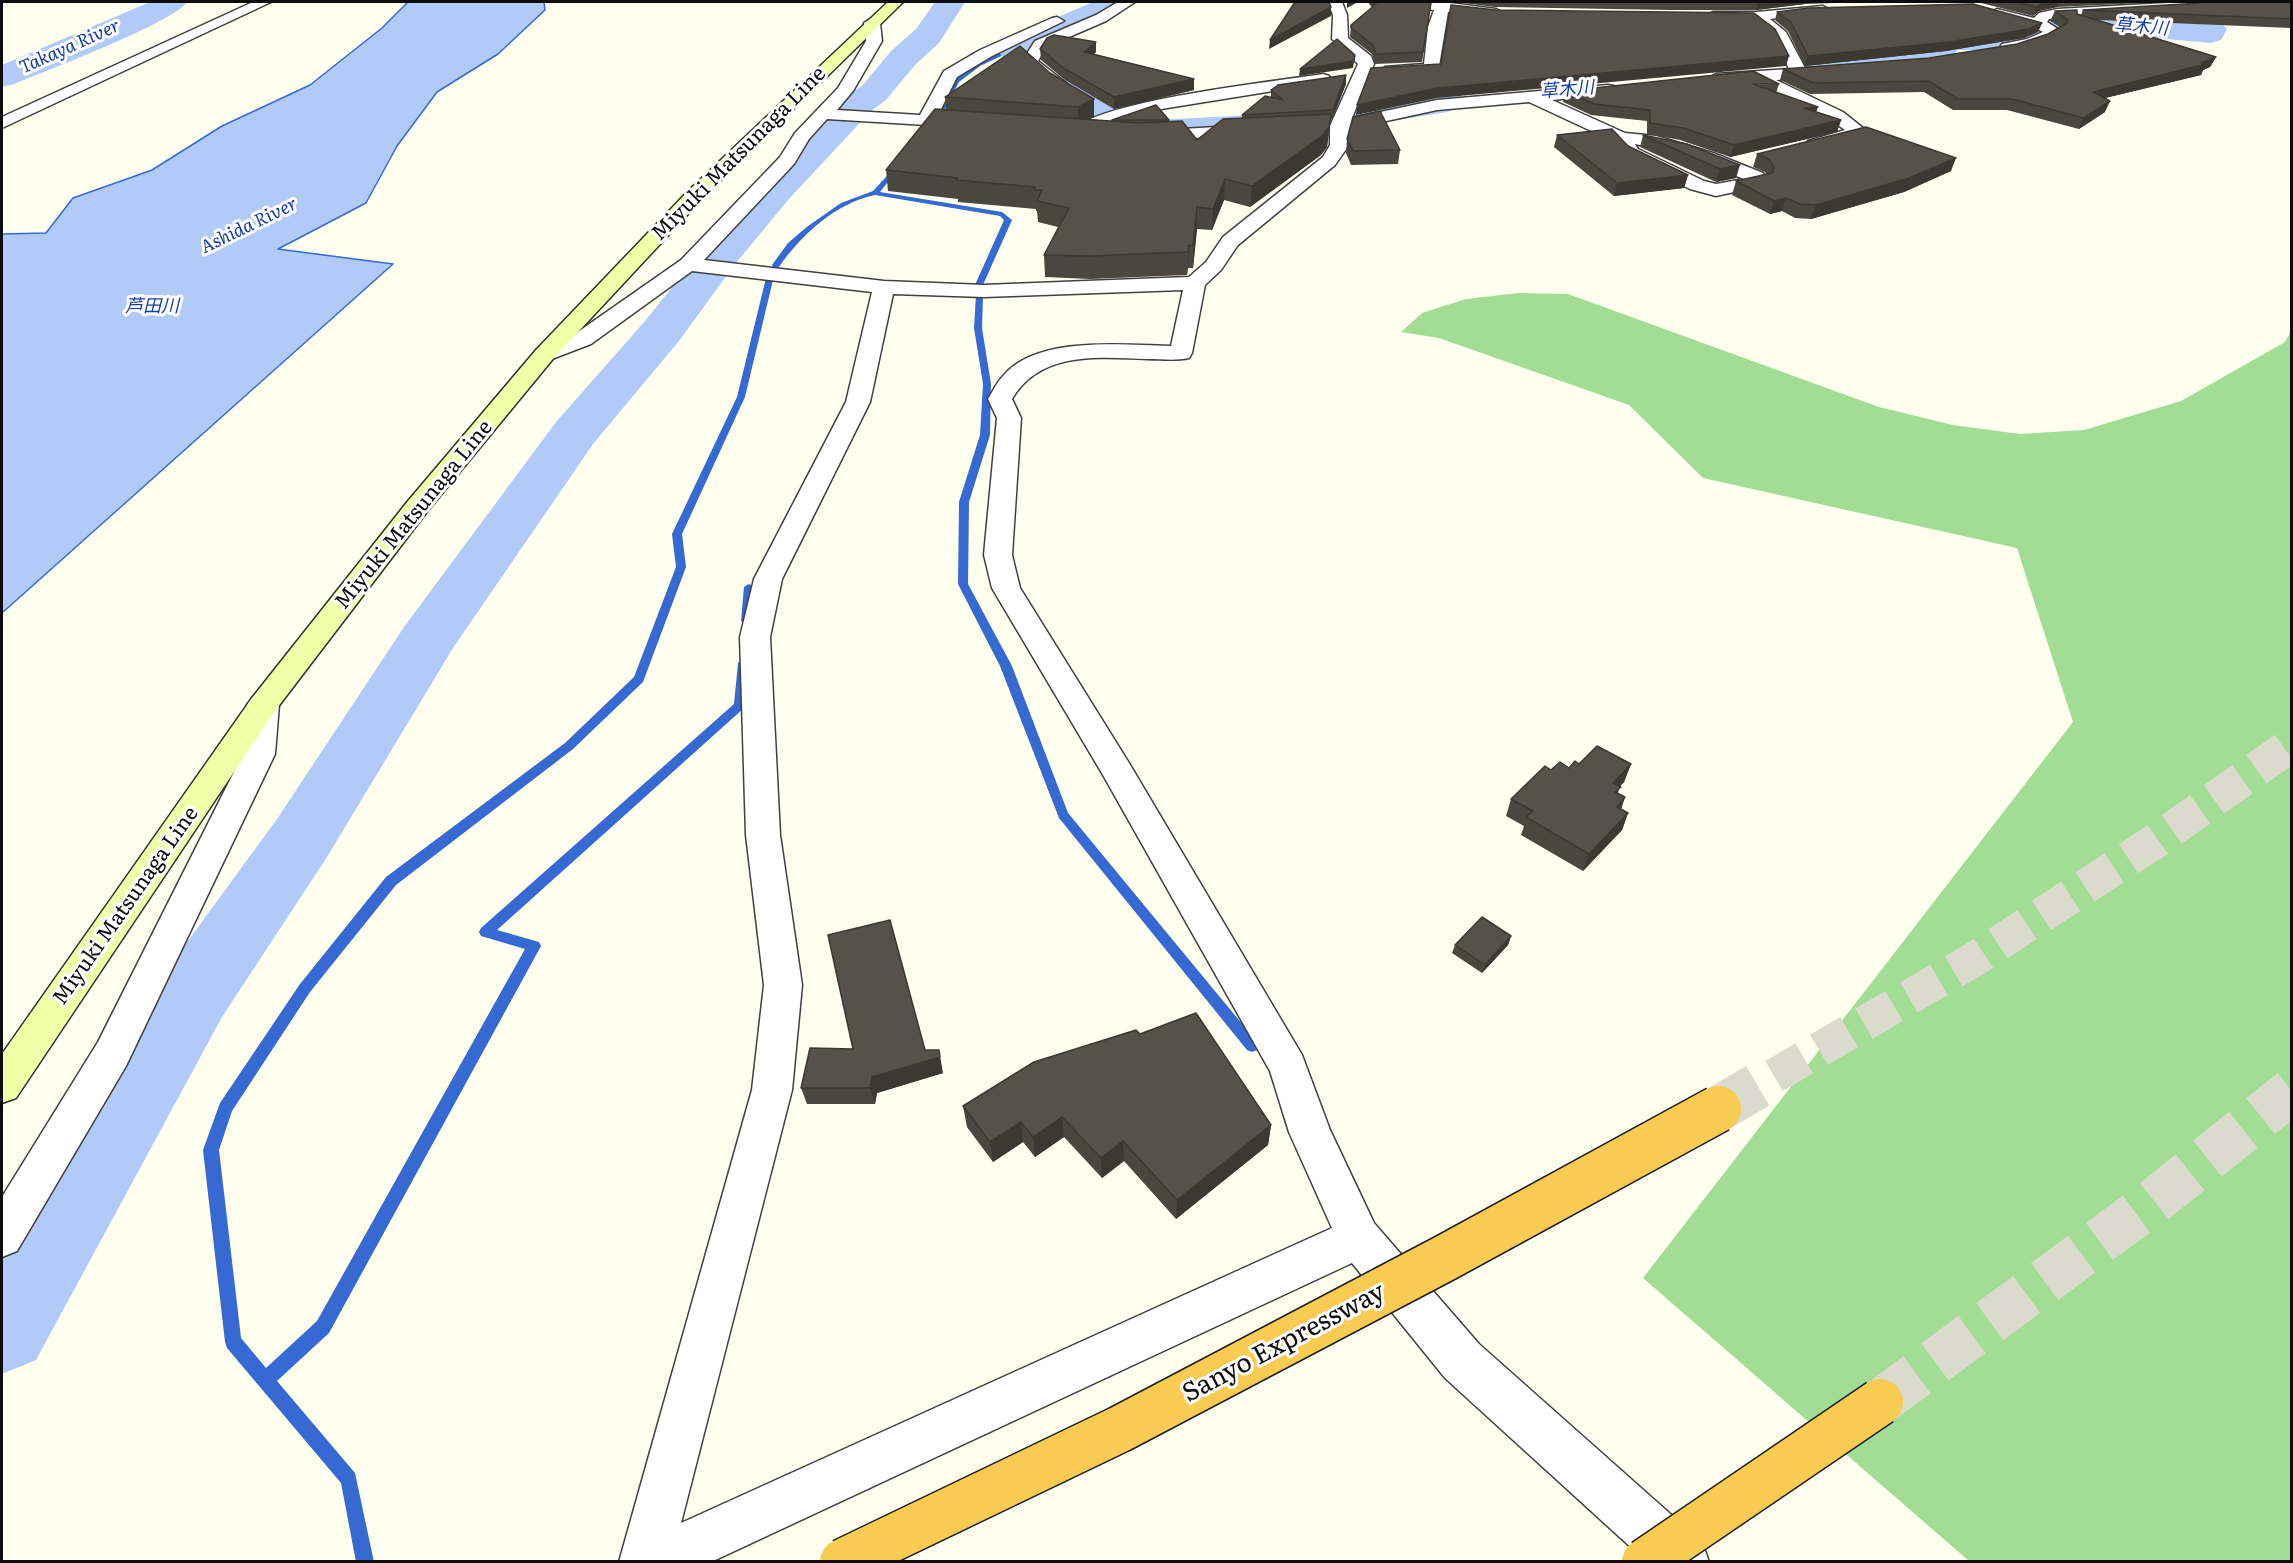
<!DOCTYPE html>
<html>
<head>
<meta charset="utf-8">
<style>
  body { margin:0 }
  #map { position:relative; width:2293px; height:1563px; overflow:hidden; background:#feffee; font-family:Literata,serif }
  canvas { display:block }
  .frame { position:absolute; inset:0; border:3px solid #0d0d0d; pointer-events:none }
</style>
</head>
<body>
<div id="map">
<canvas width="2293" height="1563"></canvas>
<div class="frame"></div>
</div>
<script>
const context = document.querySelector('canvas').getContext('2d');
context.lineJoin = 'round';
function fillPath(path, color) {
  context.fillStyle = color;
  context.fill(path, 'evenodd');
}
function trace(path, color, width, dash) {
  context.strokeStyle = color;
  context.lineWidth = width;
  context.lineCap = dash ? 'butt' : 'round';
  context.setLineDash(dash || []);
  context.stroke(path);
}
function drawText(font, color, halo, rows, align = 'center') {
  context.font = font + ' Literata,"Noto Sans JP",serif';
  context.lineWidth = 6;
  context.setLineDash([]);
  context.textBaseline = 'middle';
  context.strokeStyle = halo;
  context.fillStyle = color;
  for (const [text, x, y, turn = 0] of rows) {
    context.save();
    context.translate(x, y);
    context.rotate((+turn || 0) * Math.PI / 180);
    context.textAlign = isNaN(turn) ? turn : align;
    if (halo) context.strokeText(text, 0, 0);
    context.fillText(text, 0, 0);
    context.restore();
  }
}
const forest = new Path2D(`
  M 1519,293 L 1568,294 L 1879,407 L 1953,425 L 2020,434 L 2084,430 L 2181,401 L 2285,342 L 2291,331 L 2291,1561 L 1969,1561 L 1643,1278 L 2073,722 L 2017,548 L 1703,478 L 1629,405 L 1439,338 L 1401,332 L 1422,313 L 1466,299 Z`);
const water = new Path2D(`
  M 408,2 L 544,2 L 545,10 L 498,54 L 437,92 L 397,146 L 366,203 L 278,249 L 393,264 L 2,613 L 2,234 L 46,233 L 73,198 L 152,170 L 222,126 L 310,85 L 382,28 Z`);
const stream = new Path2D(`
  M 1012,47 L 1014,50 L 980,66 L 959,82 L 938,123 L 933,124 L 955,80 L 976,64 Z
  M 896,166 L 899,168 L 880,192 L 1002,212 L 1012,220 L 982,287 L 975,285 L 1004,220 L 1000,216 L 875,195 C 836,203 801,235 779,267 L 773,267 L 772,265 L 788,243 L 808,226 L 841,203 L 873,191 Z
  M 766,278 L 773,280 L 745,397 L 682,534 L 686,567 L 643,682 L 573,749 L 396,885 L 310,992 L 232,1111 L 219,1150 L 241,1338 L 266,1368 L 317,1321 L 525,949 L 481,936 L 479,932 L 481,928 L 734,704 L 738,663 L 743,659 L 747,660 L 748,663 L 744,708 L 497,930 L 539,942 L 541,946 L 329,1333 L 277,1381 L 355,1473 L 374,1562 L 356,1562 L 341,1483 L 227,1348 L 225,1342 L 203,1150 L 220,1103 L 300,984 L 386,877 L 565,743 L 634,677 L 676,567 L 672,534 L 737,397 Z
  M 976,295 L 983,297 L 982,328 L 991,384 L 990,435 L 969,502 L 968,584 L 1012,666 L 1068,813 L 1257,1042 L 1259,1046 L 1257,1050 L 1252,1052 L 1247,1050 L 1059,818 L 1000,666 L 958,584 L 959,502 L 980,435 L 983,384 L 974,328 Z
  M 749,584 L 754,587 L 751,621 L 746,624 L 741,621 L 744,587 Z`);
const river = new Path2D(`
  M 150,2 L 187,2 C 173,23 45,71 14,84 L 2,87 L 2,65 Z
  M 935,2 L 965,2 L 939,43 L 915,65 L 886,100 L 870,112 L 788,200 L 732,268 L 679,341 L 593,444 L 453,648 L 327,857 L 222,1017 L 36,1360 L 2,1374 L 2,1238 L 166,971 L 277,819 L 404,627 L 556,422 L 645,321 L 702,250 L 760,184 L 844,96 L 862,86 L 891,51 L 916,29 Z
  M 1093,2 L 1129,2 C 1114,24 1057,41 1032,52 L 1049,71 L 1137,121 L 1310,112 L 1447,90 L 1459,94 L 1465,101 L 1459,108 L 1447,112 L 1310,134 L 1137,143 L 1111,138 L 1025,85 L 996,49 L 1000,42 Z
  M 2183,2 L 2213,2 L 2213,14 L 2227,29 L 2221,40 L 2210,43 L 2104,33 L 2068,26 L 2058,30 L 2047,46 L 2028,50 L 1957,50 L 1951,62 L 1935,66 L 1820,79 L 1808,76 L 1803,69 L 1808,62 L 1820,59 L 1926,47 C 1938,21 2000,30 2026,30 L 2036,16 L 2066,7 L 2104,15 L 2186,21 L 2181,10 Z`);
const highwayTunnelFar1 = new Path2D(`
  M 1774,1076 L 1973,960 L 2157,840 L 2292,744`);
const highwayTunnel = new Path2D(`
  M 1718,1109 L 1776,1075
  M 1880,1402 L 2149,1205 L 2292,1091`);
const street = new Path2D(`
  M 253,2 L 271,2 L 2,128 L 2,117 Z
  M 1118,2 L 1135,2 L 1106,21 L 1046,47 L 1038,61 L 1066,83 L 1068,87 L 1066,91 C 1050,95 1031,73 1022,61 L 1035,41 L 1096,15 Z
  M 1328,2 L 1342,2 L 1347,15 L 1348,38 L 1371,56 L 1374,64 L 1352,118 L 1437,100 L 1608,85 L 1614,86 L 1616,90 L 1614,94 L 1552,100 L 1625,133 L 1656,136 L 1713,153 L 1763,173 L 1768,181 L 1766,185 L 1716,196 L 1690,189 L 1626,157 L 1615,142 L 1529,102 L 1437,110 L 1350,129 L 1347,148 L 1335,165 L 1238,245 L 1221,270 L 1205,285 L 1192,353 L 1189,358 C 1176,361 1161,359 1147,359 C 1098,357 1040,351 1012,399 L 1021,418 L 1012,555 L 1020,588 L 1129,763 L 1302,1055 L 1330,1130 L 1374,1223 L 1479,1344 L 1702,1542 L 1709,1562 L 1647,1562 L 1445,1378 L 1352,1263 L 711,1562 L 619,1562 L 752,1090 L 764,985 L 746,835 L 740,637 L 754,579 L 846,402 L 872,292 L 692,271 L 591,344 L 544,362 L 536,360 L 533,355 L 536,350 L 575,334 L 681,260 L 780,157 L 795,133 L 838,88 L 866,41 L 864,23 L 872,18 L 880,23 L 882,41 L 853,91 L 837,110 L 920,115 L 944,71 L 980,50 L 1052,18 L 1057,17 L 1064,21 L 992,56 L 957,77 L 937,117 L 976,120 L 979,124 L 976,128 L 827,119 L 809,139 L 794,164 L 704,260 L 884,281 L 984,285 L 1189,277 L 1206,262 L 1223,237 L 1323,157 L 1330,145 L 1330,126 L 1358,64 L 1332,39 L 1333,15 ZM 1635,144 L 1684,155 L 1744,179 L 1716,184 L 1704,181 L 1638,149 ZM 1183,290 L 1171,346 C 1124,345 1037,335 1003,376 C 997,382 993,391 988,399 L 997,418 L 984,555 L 992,588 L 1103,775 L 1270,1071 L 1289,1132 L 1332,1228 L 681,1523 L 792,1090 L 802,985 L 780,835 L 770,637 L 782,579 L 870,402 L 893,294 L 984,297 Z
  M 1396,2 L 1442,2 L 1496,9 L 1503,13 L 1496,17 L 1448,12 L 1438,72 L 1391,75 L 1383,70 L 1385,67 L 1424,64 L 1428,27 L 1434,10 L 1403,6 Z
  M 2186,2 L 2200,2 L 2195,10 L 2190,11 L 2049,19 L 2047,22 L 2061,31 C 2049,46 2021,55 2002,50 L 2000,47 L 2002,44 L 2027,39 L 2043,32 L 2032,26 L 1992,16 L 1990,13 L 1997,9 L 2034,18 L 2039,13 L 2057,9 Z
  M 1823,6 L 1830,10 L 1828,13 L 1770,19 L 1786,32 L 1805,68 L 1826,67 L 1834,72 L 1826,77 L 1776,80 L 1843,112 L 1863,128 L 1859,139 L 1814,150 L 1805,145 L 1808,141 L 1845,130 L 1831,120 L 1753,82 L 1716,84 L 1708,79 L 1716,74 L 1789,69 C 1781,52 1773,27 1752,20 C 1738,16 1716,28 1706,16 L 1713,12 L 1756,12 Z
  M 1323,74 L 1329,76 L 1331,79 L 1329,82 L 1155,110 L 1118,121 L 1080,137 L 1071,132 C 1093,101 1279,81 1323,74 Z
  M 1251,125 L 1257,126 L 1260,130 L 1257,134 L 1147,141 L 1138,136 L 1147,131 Z
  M 263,694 L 274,698 L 279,705 L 275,754 L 126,1066 L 17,1251 L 2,1257 L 2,1197 L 98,1042 L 243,754 L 247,705 L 252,698 Z`);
const secondary = new Path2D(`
  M 888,2 L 903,2 L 703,198 L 552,360 L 426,513 L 274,712 L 16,1098 L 2,1103 L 2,1054 L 252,698 L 408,501 L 536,350 L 689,190 Z`);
const highwayBridge = new Path2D(`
  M 843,1562 L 1120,1429 L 1445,1258 L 1718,1109
  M 1645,1562 L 1880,1402`);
const wall = new Path2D(`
  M 1368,2 L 1421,2 L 1431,3 L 1422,62 L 1375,64 L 1372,54 L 1350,37 L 1351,25 L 1372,8 Z
  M 1455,2 L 1867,2 L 1805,4 L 1756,10 L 1671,10 L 1495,7 Z
  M 1977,2 L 2164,2 L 2057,7 L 2039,11 L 2033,16 Z
  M 2292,2 L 2291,28 L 2099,20 L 2216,57 L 2210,67 L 2203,70 L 2201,75 L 2105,98 L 2105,112 L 2079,129 L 2007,110 L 1953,110 L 1924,92 L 1810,94 L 1780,80 L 1783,69 L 1929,58 L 2017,44 L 2048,34 L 2060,27 L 2050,21 L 2055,11 L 2081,15 L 2083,10 Z
  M 1777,12 L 2042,23 L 2038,32 L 2024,38 L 1946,51 L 1805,66 L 1788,31 L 1775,20 Z
  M 1020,46 L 1094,117 L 1089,119 L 1112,121 L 1112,120 L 1169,120 L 1169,121 L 1197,140 L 1242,118 L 1242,115 L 1271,97 L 1271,90 L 1346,75 L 1346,84 L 1332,119 L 1331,119 L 1327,147 L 1321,155 L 1250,207 L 1224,200 L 1212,230 L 1197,229 L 1193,268 L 1188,268 L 1187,275 L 1090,279 L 1045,277 L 1044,255 L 1058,227 L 1038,222 L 1037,211 L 1036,211 L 1036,209 L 958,202 L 958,199 L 888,191 L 886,170 L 946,110 L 945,97 Z
  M 1040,49 L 1096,52 L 1094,54 L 1194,79 L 1194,90 L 1114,109 L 1065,80 L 1041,60 Z
  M 1779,84 L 1776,93 L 1816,112 L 1841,120 L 1837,132 L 1730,157 L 1680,140 L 1647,134 L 1647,121 L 1591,115 L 1563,102 L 1566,91 Z
  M 1557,135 L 1628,146 L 1688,175 L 1684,188 L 1614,196 L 1554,147 Z
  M 1643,135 L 1687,144 L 1736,178 L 1716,182 L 1640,147 Z
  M 1347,139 L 1400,150 L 1398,164 L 1351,165 L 1346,153 Z
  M 1757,154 L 1951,171 L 1904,192 L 1811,219 L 1795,218 L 1782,211 L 1770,214 L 1732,195 L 1736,181 L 1766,174 L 1765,172 L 1753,167 Z
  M 1579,764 L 1631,764 L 1624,782 L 1620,786 L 1618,793 L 1625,797 L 1621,809 L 1628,813 L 1622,830 L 1583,871 L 1521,835 L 1524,826 L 1506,816 L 1511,799 L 1569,768 Z
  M 1511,936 L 1508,945 L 1482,973 L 1452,953 L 1455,945 Z
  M 1140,1034 L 1271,1125 L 1268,1145 L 1176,1219 L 1124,1161 L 1102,1178 L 1064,1137 L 1035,1157 L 1023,1142 L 993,1162 L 967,1127 L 963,1106 Z
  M 925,1050 L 943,1073 L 877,1093 L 875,1104 L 807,1104 L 801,1088 Z`);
const shadedWall = new Path2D(`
  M 1347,2 L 1358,2 L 1347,8 Z
  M 1758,2 L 1805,2 L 1805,4 L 1756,10 Z
  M 2047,2 L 2059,2 L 2057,7 L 2039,11 L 2033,16 L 2037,7 L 2042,3 Z
  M 1331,7 L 1331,16 L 1269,49 L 1270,40 Z
  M 2042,23 L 2038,32 L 2024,38 L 1946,51 L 1805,66 L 1808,56 Z
  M 1096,42 L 1096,52 L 1084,63 L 1084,52 Z
  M 1355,55 L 1353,68 L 1299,76 L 1300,69 Z
  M 1789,56 L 1786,66 L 1437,98 L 1356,115 L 1357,105 L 1438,88 Z
  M 2216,57 L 2210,67 L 2203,70 L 2201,75 L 2088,102 L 2093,92 L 2201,63 Z
  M 1346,75 L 1346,84 L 1332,119 L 1333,110 Z
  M 1194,79 L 1194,90 L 1114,109 L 1114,97 Z
  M 1094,99 L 1094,117 L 1079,125 L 1078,107 Z
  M 2110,101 L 2105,112 L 2079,129 L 2084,118 Z
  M 1818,107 L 1814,118 L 1804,108 Z
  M 1331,114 L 1327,147 L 1321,155 L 1250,207 L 1252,186 Z
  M 1841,120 L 1837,132 L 1730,157 L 1734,145 Z
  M 1956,158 L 1951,171 L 1904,192 L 1811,219 L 1816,205 Z
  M 1740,165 L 1736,178 L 1716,182 L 1720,169 Z
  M 1688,175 L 1684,188 L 1614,196 L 1617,183 Z
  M 1225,179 L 1224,200 L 1212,230 L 1213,209 Z
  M 1786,198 L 1782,211 L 1770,214 L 1774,201 Z
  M 1197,207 L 1197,229 L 1193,268 L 1193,246 Z
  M 1189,245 L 1188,268 L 1187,275 L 1188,252 Z
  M 1631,764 L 1624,782 L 1607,800 L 1613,783 Z
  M 1625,797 L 1619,815 L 1617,807 Z
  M 1628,813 L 1622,830 L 1583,871 L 1589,854 Z
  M 1511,936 L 1508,945 L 1482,973 L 1485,965 Z
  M 939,1050 L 943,1073 L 877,1093 L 875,1104 L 870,1088 L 872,1077 Z
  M 1062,1117 L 1064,1137 L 1035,1157 L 1033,1137 Z
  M 1021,1122 L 1023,1142 L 993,1162 L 990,1142 Z
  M 1271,1125 L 1268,1145 L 1176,1219 L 1177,1200 Z
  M 1123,1141 L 1124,1161 L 1102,1178 L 1101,1158 Z`);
const building = new Path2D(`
  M 1295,2 L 1329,2 L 1331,7 L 1270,40 Z
  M 1374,2 L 1421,2 L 1431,3 L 1423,52 L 1376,54 L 1373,45 L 1351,28 L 1351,25 L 1376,4 Z
  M 2014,2 L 2047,2 L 2042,3 L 2037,7 Z
  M 2201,2 L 2292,2 L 2292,19 L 2083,10 L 2200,3 Z
  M 1973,4 L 2042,23 L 2028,29 L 1949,42 L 1808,56 L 1791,22 L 1777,12 L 1808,8 Z
  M 1451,5 L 1496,10 L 1754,13 L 1775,29 L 1789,56 L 1438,88 L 1357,105 L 1371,68 L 1441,64 Z
  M 2077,10 L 2077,14 L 2216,57 L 2201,63 L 2206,64 L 2093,92 L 2110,101 L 2084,118 L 2012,99 L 1958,99 L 1928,81 L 1814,83 L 1783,69 L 1929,58 L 2017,44 L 2048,34 L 2067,23 L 2067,19 L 2055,11 Z
  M 1054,35 L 1096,42 L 1084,52 L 1194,79 L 1114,97 L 1065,69 L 1040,49 L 1047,38 Z
  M 1337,39 L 1355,55 L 1354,61 L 1300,69 Z
  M 1020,46 L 1050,73 L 1094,99 L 1078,107 L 945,97 Z
  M 1753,71 L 1779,84 L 1753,84 L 1818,107 L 1804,108 L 1841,120 L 1734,145 L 1683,128 L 1650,123 L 1650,110 L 1594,104 L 1566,91 Z
  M 1346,75 L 1333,110 L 1242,115 L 1265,96 L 1283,100 L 1271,90 L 1278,85 Z
  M 1156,105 L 1169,120 L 1112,120 Z
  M 935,109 L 1139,123 L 1182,121 L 1197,140 L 1223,119 L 1331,114 L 1329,127 L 1323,135 L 1252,186 L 1225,179 L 1213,209 L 1197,207 L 1193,246 L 1189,245 L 1188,252 L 1090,256 L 1044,255 L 1069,208 L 1037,201 L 1042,190 L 1034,190 L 1035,187 L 956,180 L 958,178 L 886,170 Z
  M 1380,111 L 1400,150 L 1353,151 L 1347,139 L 1353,117 Z
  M 1866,127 L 1956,158 L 1909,178 L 1816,205 L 1800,204 L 1786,198 L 1774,201 L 1736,181 L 1772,173 L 1774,167 L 1769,159 L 1757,154 Z
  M 1612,129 L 1628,146 L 1688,175 L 1617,183 L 1557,135 Z
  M 1643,135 L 1687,144 L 1740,165 L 1720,169 Z
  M 1597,746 L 1631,764 L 1613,783 L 1621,787 L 1615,792 L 1625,797 L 1617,807 L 1628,813 L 1589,854 L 1526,817 L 1533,811 L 1511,799 L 1545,766 L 1551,770 L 1560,762 L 1569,768 L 1575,761 L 1579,764 Z
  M 1482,917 L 1511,936 L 1485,965 L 1455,945 Z
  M 890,920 L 925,1050 L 939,1050 L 940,1057 L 872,1077 L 870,1088 L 801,1088 L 810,1048 L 853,1049 L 828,935 Z
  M 1196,1013 L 1271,1125 L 1177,1200 L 1123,1141 L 1101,1158 L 1062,1117 L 1033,1137 L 1021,1122 L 990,1142 L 963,1106 L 1034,1062 L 1136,1030 L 1140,1034 Z`);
const farWaternames = [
  ["草木川",2141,27,5],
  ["Takaya River",70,47,-24],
  ["草木川",1567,90,-5],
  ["Ashida River",249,226,-26],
  ["芦田川",152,307]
];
const streetNames = [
  ["Miyuki Matsunaga Line",739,154,-45],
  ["Miyuki Matsunaga Line",414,515,-51],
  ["Miyuki Matsunaga Line",126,906,-55]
];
const nearStreetnames = [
  ["Sanyo Expressway",1284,1343,-28]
];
fillPath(forest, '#a2dc95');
fillPath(water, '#b1caf8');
trace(water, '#3669d1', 1.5);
fillPath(stream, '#3669d1');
fillPath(river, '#b1caf8');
trace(highwayTunnelFar1, '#dadbcc', 35, [35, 17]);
trace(highwayTunnel, '#dadbcc', 46, [46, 22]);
trace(street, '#404040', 3);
trace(secondary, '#2f2f2f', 3);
fillPath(street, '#fff');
fillPath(secondary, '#f1ffa9');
trace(highwayBridge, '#1e1e1e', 49, []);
trace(highwayBridge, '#f8cb53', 46);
fillPath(wall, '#4a473f');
fillPath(shadedWall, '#3c3933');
fillPath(building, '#565249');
trace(building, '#3c3933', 1.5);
drawText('italic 18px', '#133da3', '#fff', farWaternames);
drawText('21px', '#0d0d0d', '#fff', streetNames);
drawText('26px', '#0d0d0d', '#fff', nearStreetnames);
</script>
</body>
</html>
